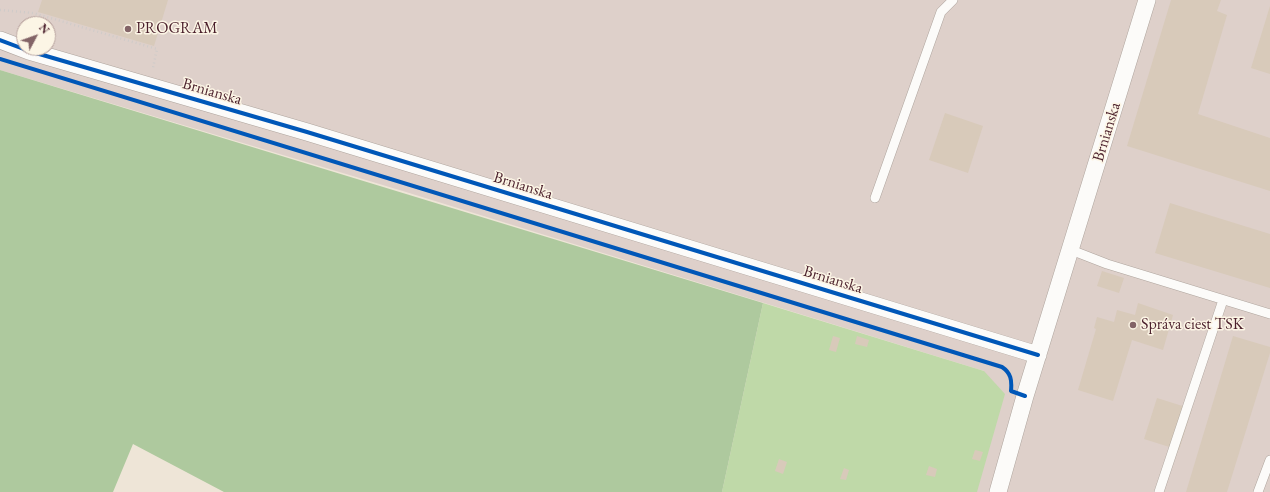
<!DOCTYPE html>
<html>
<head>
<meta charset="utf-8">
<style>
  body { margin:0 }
  #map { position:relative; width:1270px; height:492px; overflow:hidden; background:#eee5d7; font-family:"EB Garamond",serif }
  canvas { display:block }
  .north { position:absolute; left:16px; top:16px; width:40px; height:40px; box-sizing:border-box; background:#fcf5e5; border:1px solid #b59f9b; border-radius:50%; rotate:49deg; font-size:11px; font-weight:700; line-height:16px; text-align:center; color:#4a1f2b }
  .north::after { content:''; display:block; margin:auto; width:14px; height:18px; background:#836467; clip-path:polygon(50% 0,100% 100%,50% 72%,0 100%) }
</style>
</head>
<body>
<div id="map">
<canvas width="1270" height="492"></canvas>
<div class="north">N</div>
</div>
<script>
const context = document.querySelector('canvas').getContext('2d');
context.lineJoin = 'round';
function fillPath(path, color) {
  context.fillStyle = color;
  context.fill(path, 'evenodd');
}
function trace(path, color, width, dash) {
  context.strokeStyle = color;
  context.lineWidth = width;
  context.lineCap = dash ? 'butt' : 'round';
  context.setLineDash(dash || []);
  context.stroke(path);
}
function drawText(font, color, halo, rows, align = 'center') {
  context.font = font + ' "EB Garamond",serif';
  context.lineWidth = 3;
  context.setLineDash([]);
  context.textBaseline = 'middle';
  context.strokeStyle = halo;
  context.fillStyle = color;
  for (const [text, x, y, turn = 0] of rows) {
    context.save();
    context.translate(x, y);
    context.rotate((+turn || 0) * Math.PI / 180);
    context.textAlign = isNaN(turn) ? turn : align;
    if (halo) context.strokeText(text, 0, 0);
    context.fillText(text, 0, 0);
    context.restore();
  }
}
const industrial = new Path2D(`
  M 0,0 L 1270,0 L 1270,492 L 976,492 L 984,371 L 406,192 L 0,70 ZM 24,24 L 48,24 L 48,48 L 24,48 Z`);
const green = new Path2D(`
  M 763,303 L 984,371 L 1005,394 L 977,492 L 722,492 Z`);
const forest = new Path2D(`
  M 0,70 L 763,303 L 722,492 L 224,492 L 133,444 L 113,492 L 0,492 Z`);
const building = new Path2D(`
  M 42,0 L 168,0 L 154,46 L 38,12 Z
  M 1171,0 L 1221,0 L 1217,11 L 1227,15 L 1198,114 L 1270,138 L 1270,191 L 1127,146 Z
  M 1270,6 L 1270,74 L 1251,68 Z
  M 945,113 L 983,126 L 968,173 L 929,160 Z
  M 1170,203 L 1270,234 L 1270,288 L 1155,253 Z
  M 1102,271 L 1124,278 L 1119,293 L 1097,286 Z
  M 1138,303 L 1173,315 L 1163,350 L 1132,340 L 1113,401 L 1078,390 L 1096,329 L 1094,328 L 1097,317 L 1114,322 L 1117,310 L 1135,315 Z
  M 833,336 L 840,338 L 836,352 L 829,350 Z
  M 857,336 L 869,340 L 867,347 L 855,344 Z
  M 1233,336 L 1270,347 L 1270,353 L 1227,492 L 1186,492 Z
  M 1157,398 L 1192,409 L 1179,450 L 1144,439 Z
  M 975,450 L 983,452 L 980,461 L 972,459 Z
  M 779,459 L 787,462 L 783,474 L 775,471 Z
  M 929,466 L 937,469 L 935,477 L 926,475 Z
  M 844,468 L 849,470 L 846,480 L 840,479 Z`);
const path = new Path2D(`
  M 0,10 L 33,13 L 157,49 L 153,68`);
const service = new Path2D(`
  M 875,198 L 941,12 L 953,0
  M 1071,250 L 1107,264 L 1270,314
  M 1159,492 L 1223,300
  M 1258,492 L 1270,460`);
const minor = new Path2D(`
  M 0,40 L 29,51 L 307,132 L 1038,355
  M 998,492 L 1025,396 L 1147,0`);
const cycleway = new Path2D(`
  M 0,40 L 29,51 L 307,132 L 1038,355
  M 0,59 L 1002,367 C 1011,373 1012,380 1011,391 L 1025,396`);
const markers = [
  [128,29,4,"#836467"],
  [1133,325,4,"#836467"]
];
const poiNames = [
  ["PROGRAM",136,29],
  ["Správa ciest TSK",1141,325]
];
const streetNames = [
  ["Brnianska",212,92,16],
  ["Brnianska",1107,132,-73],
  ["Brnianska",523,186,17],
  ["Brnianska",833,280,17]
];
fillPath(industrial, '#ded0ca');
fillPath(green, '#bfd9a8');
fillPath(forest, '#aec99e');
fillPath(building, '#d8caba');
trace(service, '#afa59e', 10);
trace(minor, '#afa59e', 18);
trace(path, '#cfcbc9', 2.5, [1, 3]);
trace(service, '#fcfbf9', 9);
trace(minor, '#fcfbf9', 17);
trace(cycleway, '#0057b8', 4);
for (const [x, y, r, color] of markers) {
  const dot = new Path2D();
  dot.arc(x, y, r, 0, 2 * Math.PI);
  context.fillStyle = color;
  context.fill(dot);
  trace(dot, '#fcf5e5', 1.5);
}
drawText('16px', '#4a1f2b', '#fcf5e5', poiNames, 'left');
drawText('16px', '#4a1f2b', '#fcf5e5', streetNames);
</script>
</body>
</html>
